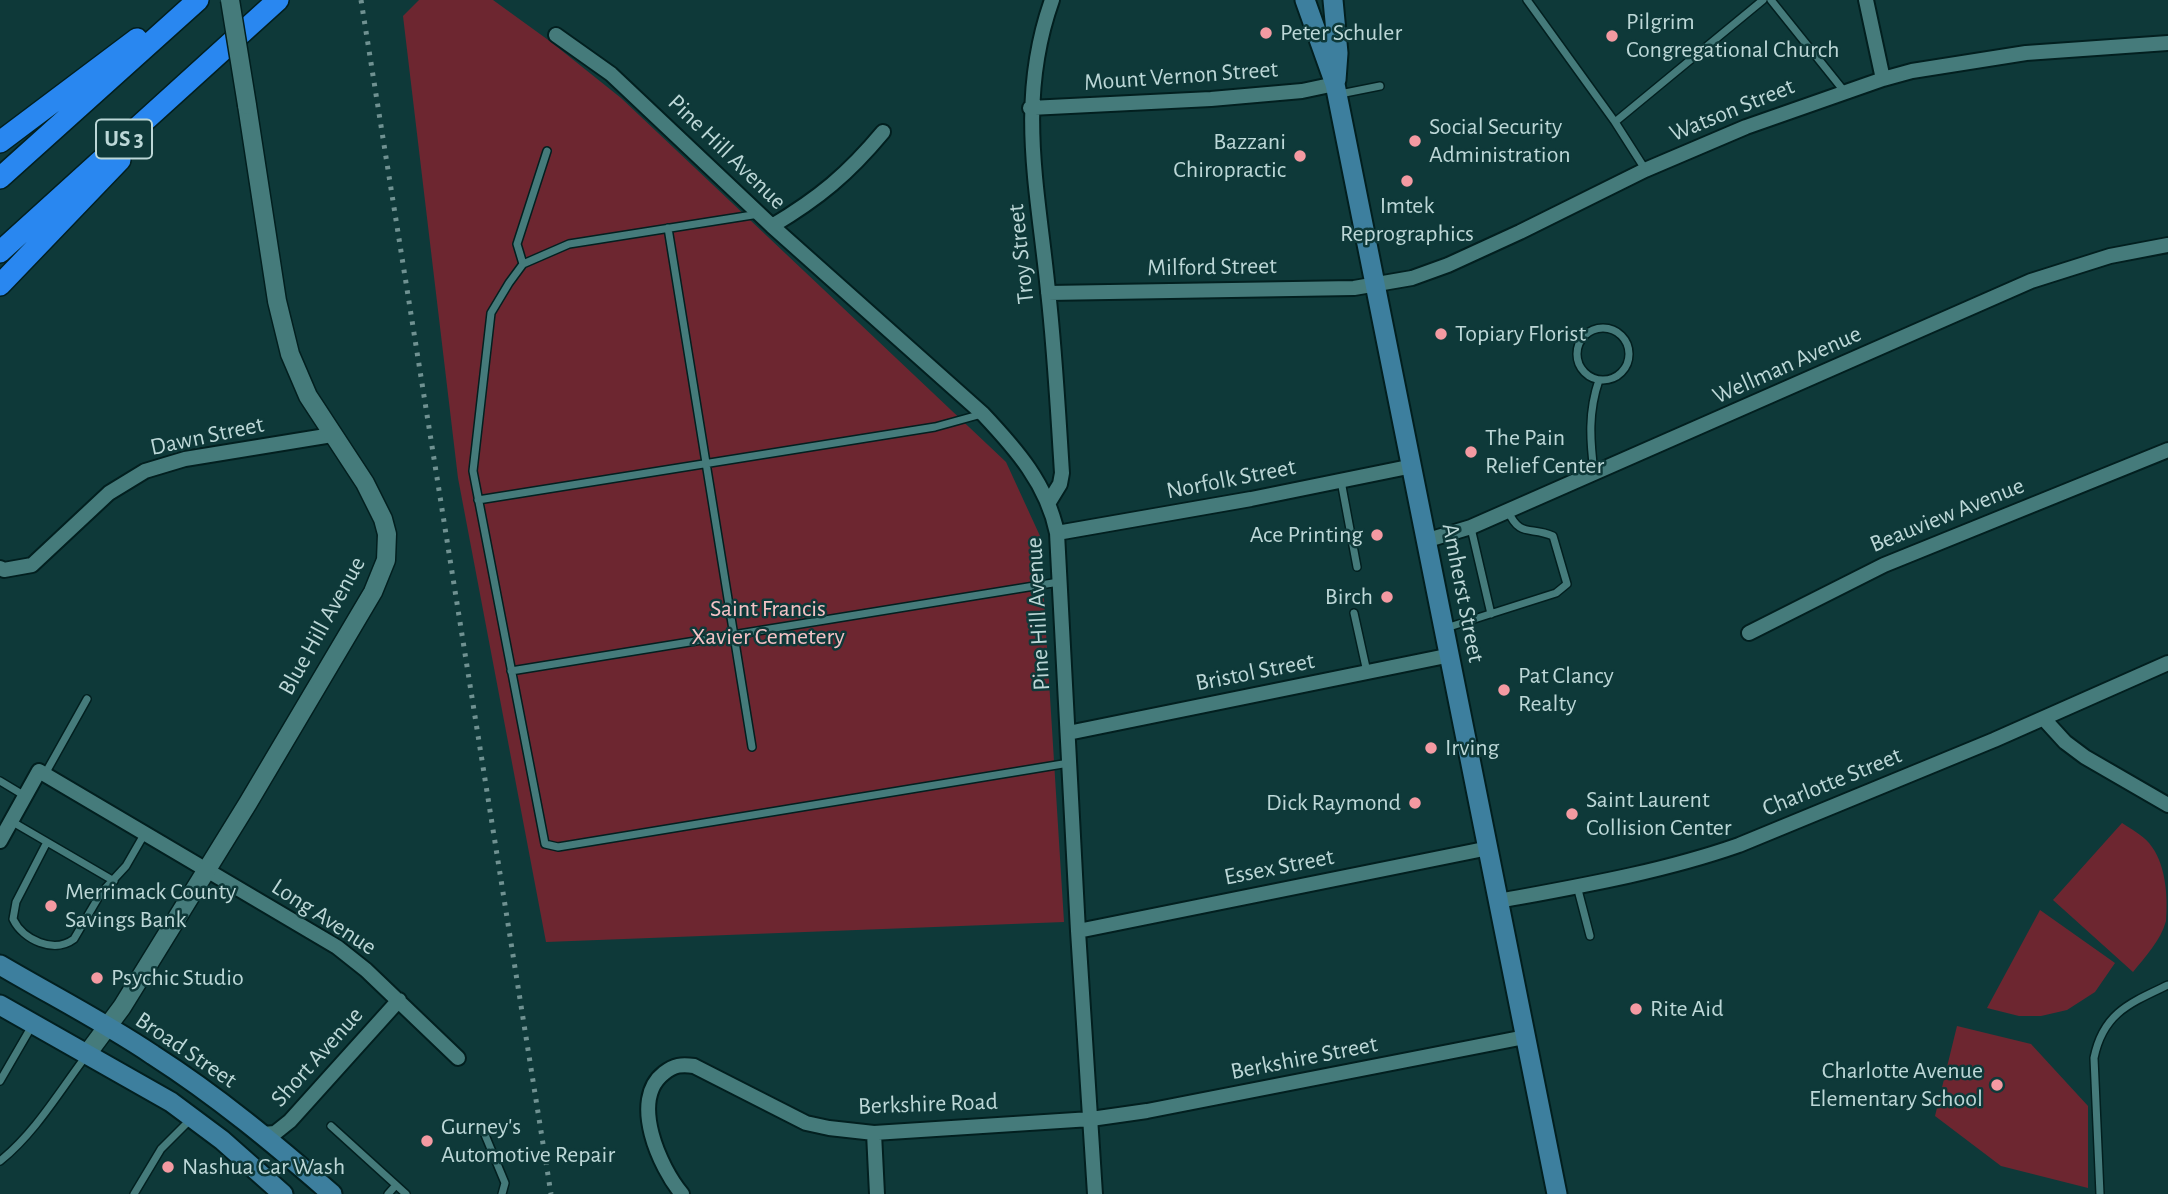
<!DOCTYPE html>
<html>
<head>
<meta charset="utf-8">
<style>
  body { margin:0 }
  canvas { display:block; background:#0e3939 }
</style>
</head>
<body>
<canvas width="2168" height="1194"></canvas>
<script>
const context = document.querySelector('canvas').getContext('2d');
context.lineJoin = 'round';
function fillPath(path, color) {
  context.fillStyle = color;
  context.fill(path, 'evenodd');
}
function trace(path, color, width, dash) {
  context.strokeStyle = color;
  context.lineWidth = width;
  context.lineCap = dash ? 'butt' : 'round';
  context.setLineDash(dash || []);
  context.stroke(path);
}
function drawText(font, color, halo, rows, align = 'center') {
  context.font = font + ' "Alegreya Sans",sans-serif';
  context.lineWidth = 5;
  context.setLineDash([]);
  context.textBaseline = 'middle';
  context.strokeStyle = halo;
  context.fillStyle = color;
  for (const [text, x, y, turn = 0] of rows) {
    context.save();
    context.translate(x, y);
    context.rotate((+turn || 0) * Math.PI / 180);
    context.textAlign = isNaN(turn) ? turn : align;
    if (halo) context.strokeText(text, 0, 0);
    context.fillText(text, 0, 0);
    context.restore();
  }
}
const green = new Path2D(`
  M 419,0 L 493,0 L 551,42 L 621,98 L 1006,462 L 1040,536 L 1064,922 L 546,942 L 458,478 L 403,16 Z
  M 2122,823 C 2131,829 2142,835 2149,843 C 2166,863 2168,896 2166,921 C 2161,940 2145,957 2133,972 L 2053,900 Z
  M 2040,910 L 2115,963 L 2095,992 L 2067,1010 L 2041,1016 L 2019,1016 L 1987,1008 Z
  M 1957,1026 L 2031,1044 L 2088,1106 L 2088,1188 L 2001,1166 L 1935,1116 Z`);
const service = new Path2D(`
  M 1527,0 L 1615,122 L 1645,169
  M 1771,0 L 1844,91
  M 1340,94 L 1380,86
  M 1615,122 L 1763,0
  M 759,214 L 569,244 L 523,264 L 509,283 L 491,313 L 473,471 L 545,844 L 558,847 L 1069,763
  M 668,228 L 752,747
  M 523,264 L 517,244 L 547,151
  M1577 354a26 26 0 1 1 52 0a26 26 0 1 1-52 0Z
  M 1594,472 C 1590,440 1588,412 1599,380
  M 1341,481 L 1357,567
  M 478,500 L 935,427 L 982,414
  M 1471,528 L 1491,614
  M 1354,613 L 1367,672
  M 1446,628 L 1556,593 L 1567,584 L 1553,536 C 1530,526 1520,538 1508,511
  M 511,671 L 1059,582
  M 45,774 L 87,699
  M 0,781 L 25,796
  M 11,821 L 114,881
  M 47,842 L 16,902 L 13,919 C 23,940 54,954 74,939 L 101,893 L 126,866 L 145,833
  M 1577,886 L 1590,936
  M 0,1081 L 33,1024
  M 331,1126 L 406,1194
  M 483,1130 L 505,1183 L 502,1194
  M 0,1161 C 35,1133 59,1092 86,1056
  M 134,1194 L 161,1149 L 190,1120
  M 388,1194 L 396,1185
  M 2100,1194 L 2094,1058 C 2103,1013 2130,1003 2168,985`);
const minor = new Path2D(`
  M 1866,0 L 1883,79
  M 556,35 L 611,74 L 772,226 L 983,414 C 1016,449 1047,484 1057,533 L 1078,931 L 1095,1194
  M 1030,108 L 1211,99 L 1302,91 L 1335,84
  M 772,226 C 819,198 848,174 883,132
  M 1048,293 L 1354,288 L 1412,278 L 1448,265 L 1520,232 L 1645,170 L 1746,127 L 1883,79 L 1912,71 L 2026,53 L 2168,43
  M 1049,502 L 1060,484 L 1062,473 C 1058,412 1055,352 1048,291 C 1038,189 1016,101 1052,0
  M 1057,533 L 1251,499 L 1413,466
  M 1428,540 L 1471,527 L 2031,281 L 2110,256 L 2168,245
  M 0,568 L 4,570 L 32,565 L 109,493 L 145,471 L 185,459 L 332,435
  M 1749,633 L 1884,565 L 2168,450
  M 2044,719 L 2065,742 L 2085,757 L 2168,805
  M 1068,733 L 1451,655
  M 0,841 L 39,771 L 337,947 L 366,970 L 458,1058
  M 1499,901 C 1580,886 1662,872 1739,845 L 1994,740 L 2168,663
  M 1078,931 L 1489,848
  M 874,1133 L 877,1194
  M 263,1134 L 275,1133 L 290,1121 L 399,1000
  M 682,1194 C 660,1168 629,1100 664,1073 C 674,1065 682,1064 694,1066 L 806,1123 L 829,1128 L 874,1133 L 1091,1119 L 1147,1111 L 1525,1037`);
const tertiary = new Path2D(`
  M 87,1054 L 122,1007 L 248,803 L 373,592 L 386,560 L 387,534 L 383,519 L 365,483 L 308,396 L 290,354 L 277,301 L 247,105`);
const secondary = new Path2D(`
  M 1305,0 L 1335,84 L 1557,1194
  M 1333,0 L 1338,53 L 1336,80
  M 0,965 C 51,995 104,1022 153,1055 C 217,1096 275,1144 332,1194
  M 0,1005 L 171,1102 L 222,1140 L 283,1194`);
const motorway = new Path2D(`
  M 0,142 L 137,39
  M 0,178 L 198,0
  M 0,252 L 278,0
  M 0,285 L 120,160`);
const rail = new Path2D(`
  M 361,0 L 551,1194`);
const tertiaryBridge = new Path2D(`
  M 230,0 L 247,105`);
const markers = [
  [1266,33,7,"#f49aa2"],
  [1612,36,7,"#f49aa2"],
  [1415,141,7,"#f49aa2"],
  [1300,156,7,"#f49aa2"],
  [1407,181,7,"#f49aa2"],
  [1441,334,7,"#f49aa2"],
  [1471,452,7,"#f49aa2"],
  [1377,535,7,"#f49aa2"],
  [1387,597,7,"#f49aa2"],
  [1504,690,7,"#f49aa2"],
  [1431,748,7,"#f49aa2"],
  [1415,803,7,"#f49aa2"],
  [1572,814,7,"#f49aa2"],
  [51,906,7,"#f49aa2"],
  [97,978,7,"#f49aa2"],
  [1636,1009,7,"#f49aa2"],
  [1997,1085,7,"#f49aa2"],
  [427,1141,7,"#f49aa2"],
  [168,1167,7,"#f49aa2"]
];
const shields = [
  [124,139,56]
];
const shieldNames = [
  ["US 3",124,139]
];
const poiNames = [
  ["Pilgrim",1626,22],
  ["Congregational Church",1626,50],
  ["Peter Schuler",1280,33],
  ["Social Security",1429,127],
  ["Administration",1429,155],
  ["Bazzani",1286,142,"right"],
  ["Chiropractic",1286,170,"right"],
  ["Imtek",1407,206,"center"],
  ["Reprographics",1407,234,"center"],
  ["Topiary Florist",1455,334],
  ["The Pain",1485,438],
  ["Relief Center",1485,466],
  ["Ace Printing",1363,535,"right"],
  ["Birch",1373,597,"right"],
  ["Pat Clancy",1518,676],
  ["Realty",1518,704],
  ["Irving",1445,748],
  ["Saint Laurent",1586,800],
  ["Collision Center",1586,828],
  ["Dick Raymond",1401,803,"right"],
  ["Merrimack County",65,892],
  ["Savings Bank",65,920],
  ["Psychic Studio",111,978],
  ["Rite Aid",1650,1009],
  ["Charlotte Avenue",1983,1071,"right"],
  ["Elementary School",1983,1099,"right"],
  ["Gurney's",441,1127],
  ["Automotive Repair",441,1155],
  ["Nashua Car Wash",182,1167]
];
const streetNames = [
  ["Mount Vernon Street",1181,76,-4],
  ["Watson Street",1732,110,-22],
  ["Pine Hill Avenue",727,152,44],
  ["Troy Street",1021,254,-96],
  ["Milford Street",1212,267,-1],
  ["Wellman Avenue",1787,365,-24],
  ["Dawn Street",207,436,-12],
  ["Norfolk Street",1231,479,-11],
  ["Beauview Avenue",1947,515,-22],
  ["Amherst Street",1463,593,79],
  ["Pine Hill Avenue",1038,614,-93],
  ["Blue Hill Avenue",322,626,-61],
  ["Bristol Street",1255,672,-11],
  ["Charlotte Street",1832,782,-22],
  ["Essex Street",1279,867,-11],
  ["Long Avenue",324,917,33],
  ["Broad Street",186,1050,34],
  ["Short Avenue",317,1057,-48],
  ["Berkshire Street",1304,1058,-11],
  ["Berkshire Road",928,1104,-2]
];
const parkNames = [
  ["Saint Francis",768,609],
  ["Xavier Cemetery",768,637]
];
fillPath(green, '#6d2630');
trace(service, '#021f1f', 10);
trace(minor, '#021f1f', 18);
trace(tertiary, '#021f1f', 21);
trace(secondary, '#021f1f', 23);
trace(motorway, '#021f1f', 24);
trace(service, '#457b7b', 7);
trace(minor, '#457b7b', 14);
trace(tertiary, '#457b7b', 18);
trace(secondary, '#3d7f9e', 19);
trace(motorway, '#2987f0', 21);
trace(rail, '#709292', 5, [3.5, 7]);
trace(tertiaryBridge, '#021f1f', 21, []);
trace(tertiaryBridge, '#457b7b', 18);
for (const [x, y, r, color] of markers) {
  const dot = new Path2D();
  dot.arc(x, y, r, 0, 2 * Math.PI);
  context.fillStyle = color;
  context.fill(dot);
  trace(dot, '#0e3939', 2.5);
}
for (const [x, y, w] of shields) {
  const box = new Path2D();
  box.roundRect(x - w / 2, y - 19.5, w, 39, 5);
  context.fillStyle = '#0e3939';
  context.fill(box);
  trace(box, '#bcd7d7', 2);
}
drawText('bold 23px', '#bcd7d7', null, shieldNames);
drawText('24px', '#bcd7d7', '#0e3939', poiNames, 'left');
drawText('24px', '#bcd7d7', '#0e3939', streetNames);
drawText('24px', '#f4c2c5', '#0e3939', parkNames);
</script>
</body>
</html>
